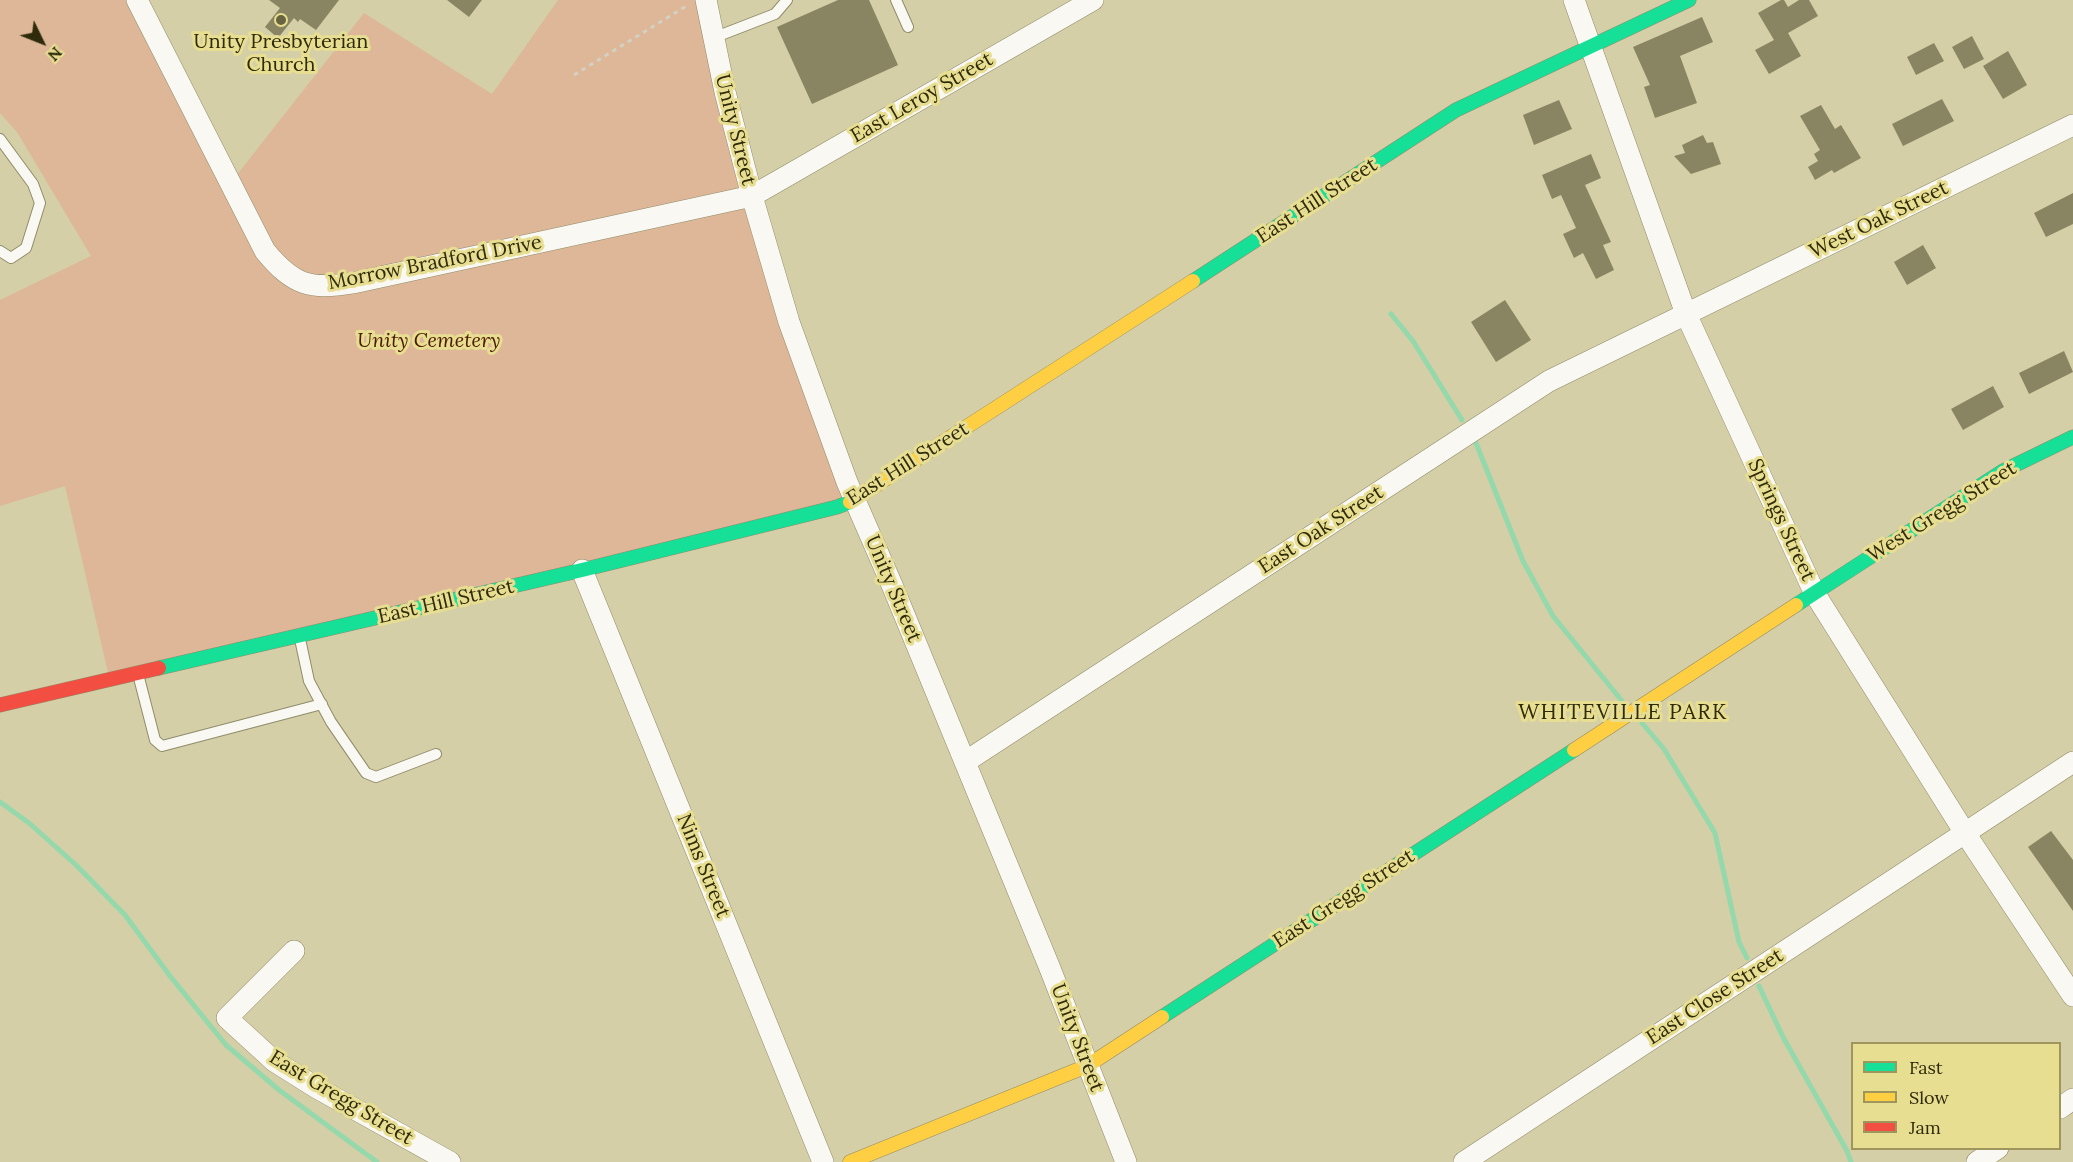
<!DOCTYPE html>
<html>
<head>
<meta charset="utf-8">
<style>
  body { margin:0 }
  #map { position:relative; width:2073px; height:1162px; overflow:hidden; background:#d4cfa6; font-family:Lora,serif }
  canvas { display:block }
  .legend { position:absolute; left:1851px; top:1042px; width:210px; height:108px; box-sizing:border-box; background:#e8de92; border:2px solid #9e965c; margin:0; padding:8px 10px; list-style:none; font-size:18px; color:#2e2a0a }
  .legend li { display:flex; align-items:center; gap:12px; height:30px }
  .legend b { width:30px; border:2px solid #9e965c }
  .north { position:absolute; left:12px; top:12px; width:60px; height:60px; -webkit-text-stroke:4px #e8de92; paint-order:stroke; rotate:133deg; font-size:16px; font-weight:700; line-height:24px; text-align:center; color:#2e2a0a }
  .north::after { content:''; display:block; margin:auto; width:21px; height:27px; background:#2e2a0a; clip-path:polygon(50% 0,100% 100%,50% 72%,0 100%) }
</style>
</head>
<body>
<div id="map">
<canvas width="2073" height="1162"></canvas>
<ul class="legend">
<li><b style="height:8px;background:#16e098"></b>Fast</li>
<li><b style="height:8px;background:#ffcf43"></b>Slow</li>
<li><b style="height:8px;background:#f24e42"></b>Jam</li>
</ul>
<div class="north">N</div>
</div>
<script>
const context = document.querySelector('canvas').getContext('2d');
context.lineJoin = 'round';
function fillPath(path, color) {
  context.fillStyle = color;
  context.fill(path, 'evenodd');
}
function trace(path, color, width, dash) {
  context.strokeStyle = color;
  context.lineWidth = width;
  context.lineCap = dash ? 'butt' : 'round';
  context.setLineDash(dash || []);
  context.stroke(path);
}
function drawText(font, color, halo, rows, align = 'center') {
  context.font = font + ' Lora,serif';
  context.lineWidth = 6;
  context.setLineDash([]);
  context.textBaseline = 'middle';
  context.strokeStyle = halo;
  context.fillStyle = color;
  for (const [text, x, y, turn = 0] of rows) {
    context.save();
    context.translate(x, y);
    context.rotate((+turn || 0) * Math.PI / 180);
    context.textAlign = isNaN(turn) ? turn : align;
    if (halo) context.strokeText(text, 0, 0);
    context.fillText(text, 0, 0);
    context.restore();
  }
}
const green = new Path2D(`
  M 0,0 L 133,0 L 232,181 L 364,13 L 492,94 L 558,0 L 703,0 L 851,498 L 109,677 L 65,486 L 0,506 L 0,300 L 91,256 L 17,132 L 0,113 Z`);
const stream = new Path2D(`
  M 1391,314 L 1413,341 L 1462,420
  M 1476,443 L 1523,561 L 1553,616 L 1622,701
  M 1642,723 L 1664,749 L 1715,833 L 1739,942 L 1747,958
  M 0,802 L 29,823 L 76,865 L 125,915 L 170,976 L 226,1045 L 279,1090 L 377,1162
  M 1759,986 L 1783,1037 L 1847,1151 L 1851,1162`);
const building = new Path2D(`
  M 269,0 L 339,0 L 316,30 L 300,19 L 298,22 L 294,18 L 278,38 L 265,27 L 280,8 Z
  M 447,0 L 482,0 L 469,17 Z
  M 838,0 L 869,0 L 898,65 L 812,104 L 777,27 Z
  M 1781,0 L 1784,0 L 1788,7 L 1799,0 L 1809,0 L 1818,16 L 1788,33 L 1801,56 L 1769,74 L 1755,50 L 1774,40 L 1758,13 Z
  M 1702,17 L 1713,42 L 1680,56 L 1697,103 L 1655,118 L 1644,87 L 1650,85 L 1633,47 Z
  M 1972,36 L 1984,59 L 1964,69 L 1952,47 Z
  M 1934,43 L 1944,61 L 1916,75 L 1907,57 Z
  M 2008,51 L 2027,85 L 2003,99 L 1983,66 Z
  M 1942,99 L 1954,121 L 1903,146 L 1892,124 Z
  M 1559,100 L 1572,129 L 1534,145 L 1523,115 Z
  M 1821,105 L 1835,129 L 1841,125 L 1861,158 L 1834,173 L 1832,170 L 1815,180 L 1808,167 L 1818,161 L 1814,154 L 1820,150 L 1800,116 Z
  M 1703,135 L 1707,143 L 1713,142 L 1721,164 L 1691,174 L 1674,156 L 1685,153 L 1682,145 Z
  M 1591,154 L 1601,178 L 1585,185 L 1611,242 L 1603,245 L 1614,270 L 1596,279 L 1583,253 L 1574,258 L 1563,234 L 1576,228 L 1561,195 L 1552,199 L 1542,175 Z
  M 2073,193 L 2073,224 L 2046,237 L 2034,213 Z
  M 1923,245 L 1936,268 L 1907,285 L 1894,262 Z
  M 1505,300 L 1531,340 L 1496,362 L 1471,322 Z
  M 2064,351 L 2073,372 L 2029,394 L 2019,373 Z
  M 1993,386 L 2004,407 L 1963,430 L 1951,409 Z
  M 2051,831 L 2073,860 L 2073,911 L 2028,847 Z`);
const path = new Path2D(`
  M 574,75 L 688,5`);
const lane = new Path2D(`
  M 896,0 L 908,27
  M 713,38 L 775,14 L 787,0
  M 0,139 L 33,184 L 40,203 L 26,248 L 11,258 L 0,251
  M 300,639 L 309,681 L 331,722 L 366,773 L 376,777 L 436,754
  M 138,674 L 155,740 L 162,746 L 322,704`);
const street = new Path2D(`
  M 137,0 L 265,251 C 293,285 309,290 353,283 L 752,196 L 1093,0
  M 706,0 L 725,92 L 752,196 L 789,322 L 847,482 L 892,585 L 1049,966 L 1126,1162
  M 1574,0 L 1686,314 L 1815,594 L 1965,833 L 2073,996
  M 582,570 L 823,1162
  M 965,762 L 1549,381 L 2073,125
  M 294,951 L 227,1018 L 274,1061 L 317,1088 L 450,1162
  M 2060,1108 L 2073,1099
  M 1464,1162 L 2073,762
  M 1977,1162 L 1998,1148`);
const fast = new Path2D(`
  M 1193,281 L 1456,110 L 1689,0
  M 1796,605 L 2003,471 L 2073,437
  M 159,668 L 582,570 L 837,507 L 850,502
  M 1162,1017 L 1574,750`);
const slow = new Path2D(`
  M 850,502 L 1193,281
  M 1574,750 L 1796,605
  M 850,1162 L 1087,1066 L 1162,1017`);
const jam = new Path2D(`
  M 0,705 L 159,668`);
const markers = [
  [281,20,6,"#686441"]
];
const poiNames = [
  ["Unity Presbyterian",281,42],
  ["Church",281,65]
];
const streetNames = [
  ["East Leroy Street",922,98,-30],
  ["Unity Street",735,130,76],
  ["East Hill Street",1317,201,-33],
  ["West Oak Street",1879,220,-26],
  ["Morrow Bradford Drive",435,263,-11],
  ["East Hill Street",908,464,-32],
  ["West Gregg Street",1942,512,-32],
  ["Springs Street",1781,520,65],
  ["East Oak Street",1321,530,-33],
  ["Unity Street",893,589,67],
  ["East Hill Street",446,602,-13],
  ["Nims Street",703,866,68],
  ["East Gregg Street",1344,899,-33],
  ["East Close Street",1715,997,-33],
  ["Unity Street",1077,1038,69],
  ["East Gregg Street",341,1098,31]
];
const parkNames = [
  ["Unity Cemetery",429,341]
];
const neighbourhoodNames = [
  ["WHITEVILLE PARK",1623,713]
];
fillPath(green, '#ddb797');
trace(stream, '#95d8ac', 5);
fillPath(building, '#898562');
trace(lane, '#908c6b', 12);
trace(street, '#908c6b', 22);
trace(fast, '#908c6b', 15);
trace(slow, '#908c6b', 15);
trace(jam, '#908c6b', 15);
trace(path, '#d2d1c3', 3, [4.5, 4.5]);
trace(lane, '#f9f8f2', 10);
trace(street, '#f9f8f2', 21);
trace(fast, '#16e098', 14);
trace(slow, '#ffcf43', 14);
trace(jam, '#f24e42', 14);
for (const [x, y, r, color] of markers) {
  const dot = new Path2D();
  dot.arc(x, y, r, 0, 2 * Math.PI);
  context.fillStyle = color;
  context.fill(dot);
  trace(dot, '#e8de92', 2);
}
drawText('20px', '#2e2a0a', '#e8de92', poiNames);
drawText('20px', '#2e2a0a', '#e8de92', streetNames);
drawText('italic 20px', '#4d1800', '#e8de92', parkNames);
context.letterSpacing = '1.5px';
drawText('21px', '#2e2a0a', '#e8de92', neighbourhoodNames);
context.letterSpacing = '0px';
</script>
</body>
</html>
